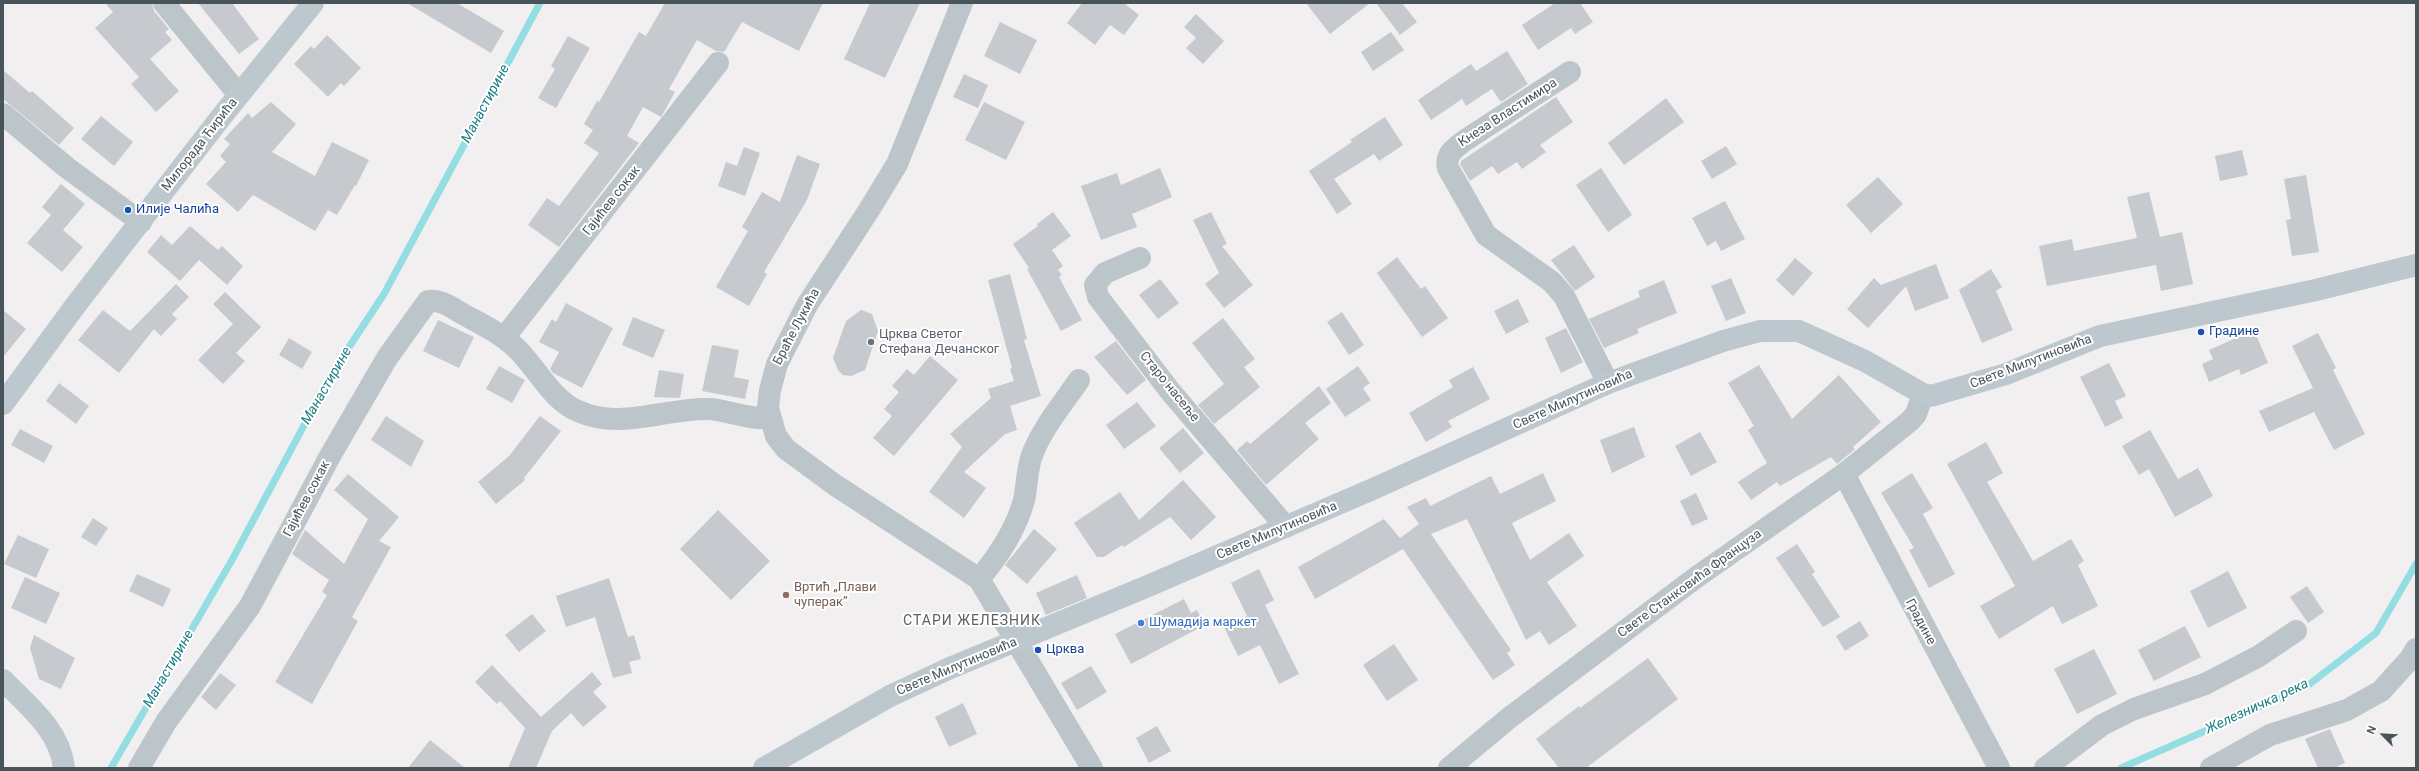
<!DOCTYPE html>
<html>
<head>
<meta charset="utf-8">
<style>
  body { margin:0 }
  #map { position:relative; width:2419px; height:771px; overflow:hidden; background:#f1efef; font-family:Roboto,sans-serif }
  canvas { display:block }
  .frame { position:absolute; inset:0; border:4px solid #49545a; pointer-events:none }
  .north { position:absolute; left:2363px; top:715px; width:40px; height:40px; -webkit-text-stroke:3px #fff; paint-order:stroke; rotate:294deg; font-size:11px; font-weight:700; line-height:16px; text-align:center; color:#49545a }
  .north::after { content:''; display:block; margin:auto; width:14px; height:18px; background:#49545a; clip-path:polygon(50% 0,100% 100%,50% 72%,0 100%) }
</style>
</head>
<body>
<div id="map">
<canvas width="2419" height="771"></canvas>
<div class="frame"></div>
<div class="north">N</div>
</div>
<script>
const context = document.querySelector('canvas').getContext('2d');
context.lineJoin = 'round';
function trace(path, color, width, dash) {
  context.strokeStyle = color;
  context.lineWidth = width;
  context.lineCap = dash ? 'butt' : 'round';
  context.setLineDash(dash || []);
  context.stroke(path);
}
function fillPath(path, color) {
  context.fillStyle = color;
  context.fill(path, 'evenodd');
}
function drawText(font, color, halo, rows, align = 'center') {
  context.font = font + ' Roboto,sans-serif';
  context.lineWidth = 4;
  context.setLineDash([]);
  context.textBaseline = 'middle';
  context.strokeStyle = halo;
  context.fillStyle = color;
  for (const [text, x, y, turn = 0] of rows) {
    context.save();
    context.translate(x, y);
    context.rotate((+turn || 0) * Math.PI / 180);
    context.textAlign = isNaN(turn) ? turn : align;
    if (halo) context.strokeText(text, 0, 0);
    context.fillText(text, 0, 0);
    context.restore();
  }
}
const stream = new Path2D(`
  M 111,768 L 232,560 L 332,373 L 384,294 L 540,3
  M 2121,768 L 2307,686 L 2376,633 L 2416,564`);
const building = new Path2D(`
  M 105,3 L 152,3 L 154,11 L 169,29 L 165,32 L 172,40 L 150,59 L 179,91 L 156,112 L 131,84 L 139,77 L 95,28 L 113,12 Z
  M 198,3 L 232,3 L 259,39 L 239,54 Z
  M 407,3 L 457,3 L 504,31 L 491,53 Z
  M 665,3 L 823,3 L 799,51 L 742,22 L 724,52 L 716,51 L 697,40 L 669,89 L 675,92 L 664,112 L 661,117 L 643,107 L 627,136 L 639,143 L 559,247 L 528,225 L 547,198 L 559,206 L 599,153 L 584,143 L 593,130 L 584,124 L 597,101 L 599,102 L 639,32 L 646,36 Z
  M 870,3 L 920,3 L 885,78 L 844,59 Z
  M 1082,3 L 1124,3 L 1139,15 L 1124,35 L 1110,25 L 1095,45 L 1067,23 Z
  M 1306,3 L 1370,3 L 1330,34 Z
  M 1376,3 L 1402,3 L 1417,22 L 1400,35 Z
  M 1555,3 L 1580,3 L 1593,22 L 1575,34 L 1571,28 L 1538,50 L 1522,25 Z
  M 1196,14 L 1224,41 L 1203,64 L 1186,48 L 1196,38 L 1184,27 Z
  M 1000,22 L 1037,40 L 1020,74 L 984,56 Z
  M 1391,32 L 1404,50 L 1373,71 L 1361,52 Z
  M 327,35 L 361,68 L 344,86 L 341,83 L 328,97 L 294,64 L 311,46 L 314,49 Z
  M 568,36 L 590,48 L 556,108 L 538,98 L 555,69 L 551,66 Z
  M 1507,51 L 1528,84 L 1501,102 L 1492,89 L 1466,106 L 1462,99 L 1431,120 L 1418,100 L 1471,64 L 1476,71 Z
  M 3,70 L 30,93 L 32,91 L 74,128 L 59,145 L 3,99 Z
  M 964,74 L 988,85 L 978,108 L 953,97 Z
  M 1556,97 L 1573,122 L 1540,145 L 1546,152 L 1522,169 L 1517,162 L 1498,174 L 1492,166 L 1470,181 L 1460,164 L 1461,161 Z
  M 1666,98 L 1684,122 L 1624,165 L 1608,143 Z
  M 271,102 L 296,124 L 272,152 L 315,176 L 332,142 L 369,160 L 356,186 L 355,185 L 337,215 L 328,210 L 315,231 L 253,195 L 238,212 L 206,184 L 226,162 L 220,156 L 230,144 L 224,139 L 248,113 L 252,118 Z
  M 984,102 L 1025,122 L 1006,160 L 965,140 Z
  M 101,116 L 133,142 L 114,166 L 81,139 Z
  M 1385,117 L 1403,145 L 1379,161 L 1374,154 L 1334,179 L 1352,204 L 1337,214 L 1309,171 L 1352,142 L 1350,140 Z
  M 1726,146 L 1737,164 L 1712,179 L 1701,161 Z
  M 744,147 L 760,153 L 745,196 L 718,186 L 726,162 L 737,166 Z
  M 2242,150 L 2248,175 L 2220,181 L 2215,156 Z
  M 797,155 L 820,164 L 807,200 L 764,272 L 767,274 L 749,306 L 716,287 L 748,231 L 742,227 L 762,192 L 780,202 Z
  M 1160,168 L 1172,197 L 1132,214 L 1137,227 L 1101,240 L 1081,186 L 1117,173 L 1121,185 Z
  M 1601,168 L 1632,215 L 1608,232 L 1576,185 Z
  M 2306,175 L 2319,252 L 2292,256 L 2286,220 L 2291,219 L 2284,179 Z
  M 1878,177 L 1903,204 L 1871,233 L 1846,205 Z
  M 61,184 L 85,204 L 63,230 L 83,247 L 62,272 L 27,243 L 51,215 L 42,207 Z
  M 2149,192 L 2160,237 L 2182,232 L 2193,284 L 2161,291 L 2156,265 L 2047,286 L 2039,246 L 2072,239 L 2074,251 L 2137,238 L 2127,197 Z
  M 1725,201 L 1745,239 L 1721,251 L 1716,241 L 1707,246 L 1692,218 Z
  M 1053,212 L 1071,236 L 1052,250 L 1063,266 L 1058,270 L 1062,275 L 1059,277 L 1082,320 L 1061,331 L 1027,269 L 1029,268 L 1013,244 L 1038,226 L 1037,224 Z
  M 1211,212 L 1227,244 L 1222,246 L 1253,285 L 1224,308 L 1205,284 L 1219,273 L 1193,220 Z
  M 190,226 L 218,250 L 222,246 L 243,266 L 227,285 L 199,260 L 180,281 L 147,252 L 161,235 L 172,245 Z
  M 1574,245 L 1595,277 L 1575,291 L 1551,260 Z
  M 1397,257 L 1421,289 L 1425,286 L 1448,318 L 1422,337 L 1377,273 Z
  M 1795,258 L 1813,273 L 1793,296 L 1776,280 Z
  M 1936,264 L 1949,298 L 1915,311 L 1906,286 L 1868,328 L 1847,309 L 1874,278 L 1881,285 Z
  M 1991,269 L 2002,287 L 1996,291 L 2013,330 L 1982,343 L 1959,290 Z
  M 1010,274 L 1027,339 L 1024,340 L 1041,396 L 1010,406 L 1017,430 L 1005,434 L 964,472 L 986,488 L 964,518 L 929,492 L 962,447 L 950,434 L 991,398 L 988,389 L 1014,381 L 1010,369 L 1012,368 L 988,280 Z
  M 1731,278 L 1746,313 L 1726,321 L 1711,286 Z
  M 1160,279 L 1179,303 L 1158,319 L 1139,295 Z
  M 1664,280 L 1677,313 L 1637,329 L 1639,333 L 1604,348 L 1589,319 L 1640,297 L 1638,291 Z
  M 176,284 L 189,297 L 172,314 L 177,319 L 161,336 L 154,329 L 119,373 L 78,340 L 103,310 L 130,331 Z
  M 225,292 L 261,327 L 236,353 L 245,361 L 223,384 L 198,360 L 233,324 L 213,304 Z
  M 1518,299 L 1529,322 L 1506,334 L 1494,311 Z
  M 566,303 L 613,328 L 582,388 L 553,373 L 550,369 L 559,352 L 539,342 L 552,319 L 556,322 Z
  M 3,310 L 26,329 L 3,357 Z
  M 861,310 L 872,314 L 878,331 L 865,370 L 851,376 L 843,375 L 838,370 L 833,358 L 846,321 Z
  M 1342,312 L 1364,345 L 1349,355 L 1327,322 Z
  M 633,317 L 665,330 L 653,358 L 622,345 Z
  M 1223,318 L 1255,359 L 1244,367 L 1260,387 L 1214,424 L 1198,405 L 1224,384 L 1192,343 Z
  M 438,320 L 474,337 L 459,368 L 423,351 Z
  M 1566,328 L 1583,362 L 1561,373 L 1545,338 Z
  M 2254,330 L 2268,363 L 2241,375 L 2239,369 L 2209,382 L 2202,364 L 2213,359 L 2209,350 Z
  M 2318,333 L 2336,368 L 2333,370 L 2365,434 L 2334,450 L 2314,412 L 2269,432 L 2259,411 L 2313,388 L 2292,346 Z
  M 289,338 L 312,352 L 302,369 L 279,355 Z
  M 1116,341 L 1146,380 L 1127,395 L 1094,357 Z
  M 712,345 L 739,350 L 734,377 L 749,380 L 745,399 L 702,391 Z
  M 930,356 L 958,380 L 894,456 L 873,438 L 892,416 L 884,409 L 899,392 L 892,386 L 907,369 L 914,375 Z
  M 2109,363 L 2126,396 L 2115,401 L 2123,418 L 2105,427 L 2080,377 Z
  M 1759,365 L 1792,419 L 1839,375 L 1881,422 L 1853,447 L 1855,449 L 1837,464 L 1831,457 L 1780,486 L 1777,482 L 1751,500 L 1738,482 L 1767,463 L 1748,430 L 1754,426 L 1728,383 Z
  M 499,366 L 525,380 L 512,403 L 486,389 Z
  M 1358,366 L 1370,383 L 1363,388 L 1371,400 L 1345,417 L 1326,389 Z
  M 1473,367 L 1490,399 L 1448,421 L 1452,427 L 1426,442 L 1409,413 L 1453,387 L 1449,380 Z
  M 659,370 L 684,374 L 680,398 L 654,397 Z
  M 59,383 L 89,406 L 76,424 L 46,401 Z
  M 1319,386 L 1331,403 L 1305,423 L 1319,439 L 1266,485 L 1237,450 L 1247,441 L 1250,444 Z
  M 1137,402 L 1156,426 L 1124,449 L 1106,425 Z
  M 386,416 L 424,441 L 411,467 L 371,440 Z
  M 540,416 L 561,431 L 524,478 L 525,480 L 496,504 L 478,482 L 509,456 Z
  M 1634,427 L 1645,457 L 1612,473 L 1600,440 Z
  M 1183,428 L 1204,453 L 1180,473 L 1159,448 Z
  M 20,429 L 53,446 L 44,463 L 11,445 Z
  M 2150,430 L 2178,479 L 2198,468 L 2213,496 L 2175,517 L 2149,469 L 2139,475 L 2122,446 Z
  M 1700,432 L 1717,462 L 1691,476 L 1675,446 Z
  M 1986,442 L 2003,473 L 1987,482 L 2033,561 L 2071,539 L 2084,561 L 2078,565 L 2098,606 L 2062,624 L 2053,606 L 1999,639 L 1980,606 L 2015,586 L 1947,464 Z
  M 1543,473 L 1556,501 L 1512,523 L 1530,560 L 1569,533 L 1584,556 L 1547,582 L 1577,626 L 1549,645 L 1540,631 L 1526,640 L 1467,519 L 1431,534 L 1511,650 L 1507,653 L 1515,665 L 1493,680 L 1403,549 L 1315,599 L 1298,567 L 1384,519 L 1400,538 L 1419,524 L 1407,507 L 1426,498 L 1430,506 L 1491,476 L 1500,494 Z
  M 1912,473 L 1933,508 L 1923,514 L 1955,574 L 1929,588 L 1909,550 L 1914,548 L 1881,493 Z
  M 348,474 L 399,517 L 379,541 L 391,547 L 352,617 L 358,621 L 312,704 L 275,682 L 327,595 L 322,592 L 329,580 L 292,554 L 305,530 L 344,564 L 368,519 L 334,490 Z
  M 1183,480 L 1216,517 L 1191,540 L 1170,517 L 1124,547 L 1122,545 L 1104,557 L 1097,557 L 1074,523 L 1120,492 L 1139,520 Z
  M 1696,493 L 1708,519 L 1692,526 L 1680,501 Z
  M 718,510 L 770,561 L 731,600 L 680,549 Z
  M 93,518 L 108,528 L 96,546 L 81,537 Z
  M 1034,529 L 1057,549 L 1027,584 L 1005,565 Z
  M 18,535 L 49,549 L 36,578 L 4,564 Z
  M 1797,544 L 1815,572 L 1812,574 L 1840,617 L 1823,627 L 1776,558 Z
  M 1259,569 L 1274,600 L 1265,605 L 1299,674 L 1279,684 L 1260,645 L 1238,656 L 1224,627 L 1247,616 L 1231,583 Z
  M 2228,571 L 2247,608 L 2208,628 L 2190,591 Z
  M 137,574 L 171,589 L 163,607 L 129,591 Z
  M 1077,575 L 1087,598 L 1046,615 L 1036,593 Z
  M 25,577 L 60,593 L 46,624 L 11,608 Z
  M 609,578 L 628,637 L 634,635 L 641,659 L 629,662 L 632,673 L 613,678 L 595,617 L 566,627 L 556,596 Z
  M 2307,586 L 2324,612 L 2308,623 L 2290,597 Z
  M 1184,599 L 1191,613 L 1197,610 L 1205,625 L 1131,664 L 1115,634 Z
  M 532,614 L 546,631 L 519,652 L 505,635 Z
  M 1860,621 L 1869,636 L 1845,651 L 1836,636 Z
  M 2185,626 L 2201,657 L 2154,681 L 2138,650 Z
  M 34,635 L 75,658 L 61,689 L 39,679 L 30,648 Z
  M 1394,644 L 1418,680 L 1387,701 L 1363,665 Z
  M 2094,649 L 2117,694 L 2077,714 L 2054,669 Z
  M 1648,658 L 1678,699 L 1586,768 L 1559,768 L 1536,739 L 1579,706 L 1580,708 Z
  M 492,665 L 541,717 L 592,672 L 602,684 L 593,692 L 607,707 L 583,727 L 571,713 L 552,731 L 536,768 L 508,768 L 525,728 L 500,701 L 497,704 L 475,682 Z
  M 1091,666 L 1107,692 L 1077,710 L 1061,683 Z
  M 220,673 L 236,685 L 216,710 L 201,697 Z
  M 963,703 L 977,734 L 949,747 L 935,717 Z
  M 1157,726 L 1171,751 L 1149,763 L 1136,738 Z
  M 2330,729 L 2345,763 L 2334,768 L 2318,768 L 2305,739 Z
  M 430,740 L 465,768 L 408,768 Z`);
const street = new Path2D(`
  M 164,3 L 239,95
  M 962,3 L 897,164 L 869,210 L 807,305 L 777,364 L 770,390 L 768,408 L 776,436 L 786,449 L 835,485 L 979,579 L 1092,768
  M 1570,72 L 1464,141 C 1454,149 1445,154 1448,168 L 1486,235 L 1552,282 L 1564,296 L 1608,383
  M 3,114 L 66,167 L 141,222
  M 1140,258 L 1105,273 L 1095,285 L 1098,297 L 1170,391 L 1286,527
  M 504,338 L 718,63
  M 1844,474 L 1999,768
  M 979,579 C 999,555 1016,530 1024,500 C 1027,486 1027,471 1031,458 C 1041,429 1062,405 1079,380
  M 139,768 L 166,722 L 250,606 L 330,456 L 387,358 L 428,301 C 440,299 451,307 461,313 C 479,323 499,332 515,347 C 536,366 551,400 578,411 C 621,431 667,407 710,409 C 730,411 751,420 770,418
  M 1449,768 L 1509,718 L 1698,576 L 1844,474 L 1910,421 L 1916,414 L 1923,394
  M 2045,768 L 2102,725 L 2134,709 L 2205,684 L 2259,656 L 2296,631
  M 2211,768 L 2270,735 L 2347,710 L 2381,691 L 2410,659 L 2416,649`);
const secondary = new Path2D(`
  M 3,404 L 75,306 L 218,121 L 313,3
  M 3,680 C 28,706 60,730 64,768
  M 764,768 L 890,696 L 950,668 L 1148,586 L 1373,489 L 1608,383 L 1723,341 L 1760,331 L 1799,331 L 1865,361 L 1923,394 L 1931,396 L 2006,374 L 2100,336 L 2316,290 L 2416,265`);
const markers = [
  [128,210,4,"#1a4fb4"],
  [2201,332,4,"#1a4fb4"],
  [871,342,4,"#6b7280"],
  [786,595,4,"#8d6e63"],
  [1141,623,4,"#3f7fe0"],
  [1038,650,4,"#1a4fb4"]
];
const streetNames = [
  ["Кнеза Властимира",1508,113,-33],
  ["Милорада Ћирића",200,145,-52],
  ["Гајићев сокак",612,201,-52],
  ["Браће Лукића",797,327,-62],
  ["Свете Милутиновића",2031,362,-21],
  ["Старо насеље",1169,387,51],
  ["Свете Милутиновића",1573,400,-24],
  ["Гајићев сокак",307,499,-62],
  ["Свете Милутиновића",1277,531,-23],
  ["Свете Станковића Француза",1690,584,-36],
  ["Градине",1920,622,62],
  ["Свете Милутиновића",957,667,-23]
];
const transitNames = [
  ["Илије Чалића",136,210],
  ["Градине",2209,332],
  ["Црква",1046,650]
];
const worshipNames = [
  ["Црква Светог",879,335],
  ["Стефана Дечанског",879,350]
];
const educationNames = [
  ["Вртић „Плави",794,588],
  ["чуперак”",794,603]
];
const shopNames = [
  ["Шумадија маркет",1149,623]
];
const waterNames = [
  ["Манастирине",486,104,-62],
  ["Манастирине",327,386,-60],
  ["Манастирине",169,669,-60],
  ["Железничка река",2257,707,-25]
];
const neighbourhoodNames = [
  ["СТАРИ ЖЕЛЕЗНИК",972,621]
];
trace(stream, '#94dde2', 7);
fillPath(building, '#c6cace');
trace(street, '#bcc5ca', 22);
trace(secondary, '#bcc8ce', 22);
for (const [x, y, r, color] of markers) {
  const dot = new Path2D();
  dot.arc(x, y, r, 0, 2 * Math.PI);
  context.fillStyle = color;
  context.fill(dot);
  trace(dot, '#fff', 1.5);
}
drawText('13px', '#49545a', '#fff', streetNames);
drawText('13px', '#164399', '#fff', transitNames, 'left');
drawText('13px', '#5b616d', '#fff', worshipNames, 'left');
drawText('13px', '#785e54', '#fff', educationNames, 'left');
drawText('13px', '#366cbe', '#fff', shopNames, 'left');
drawText('italic 14px', '#1a7e85', '#fff', waterNames);
context.letterSpacing = '1px';
drawText('14px', '#5c6063', '#fff', neighbourhoodNames);
context.letterSpacing = '0px';
</script>
</body>
</html>
